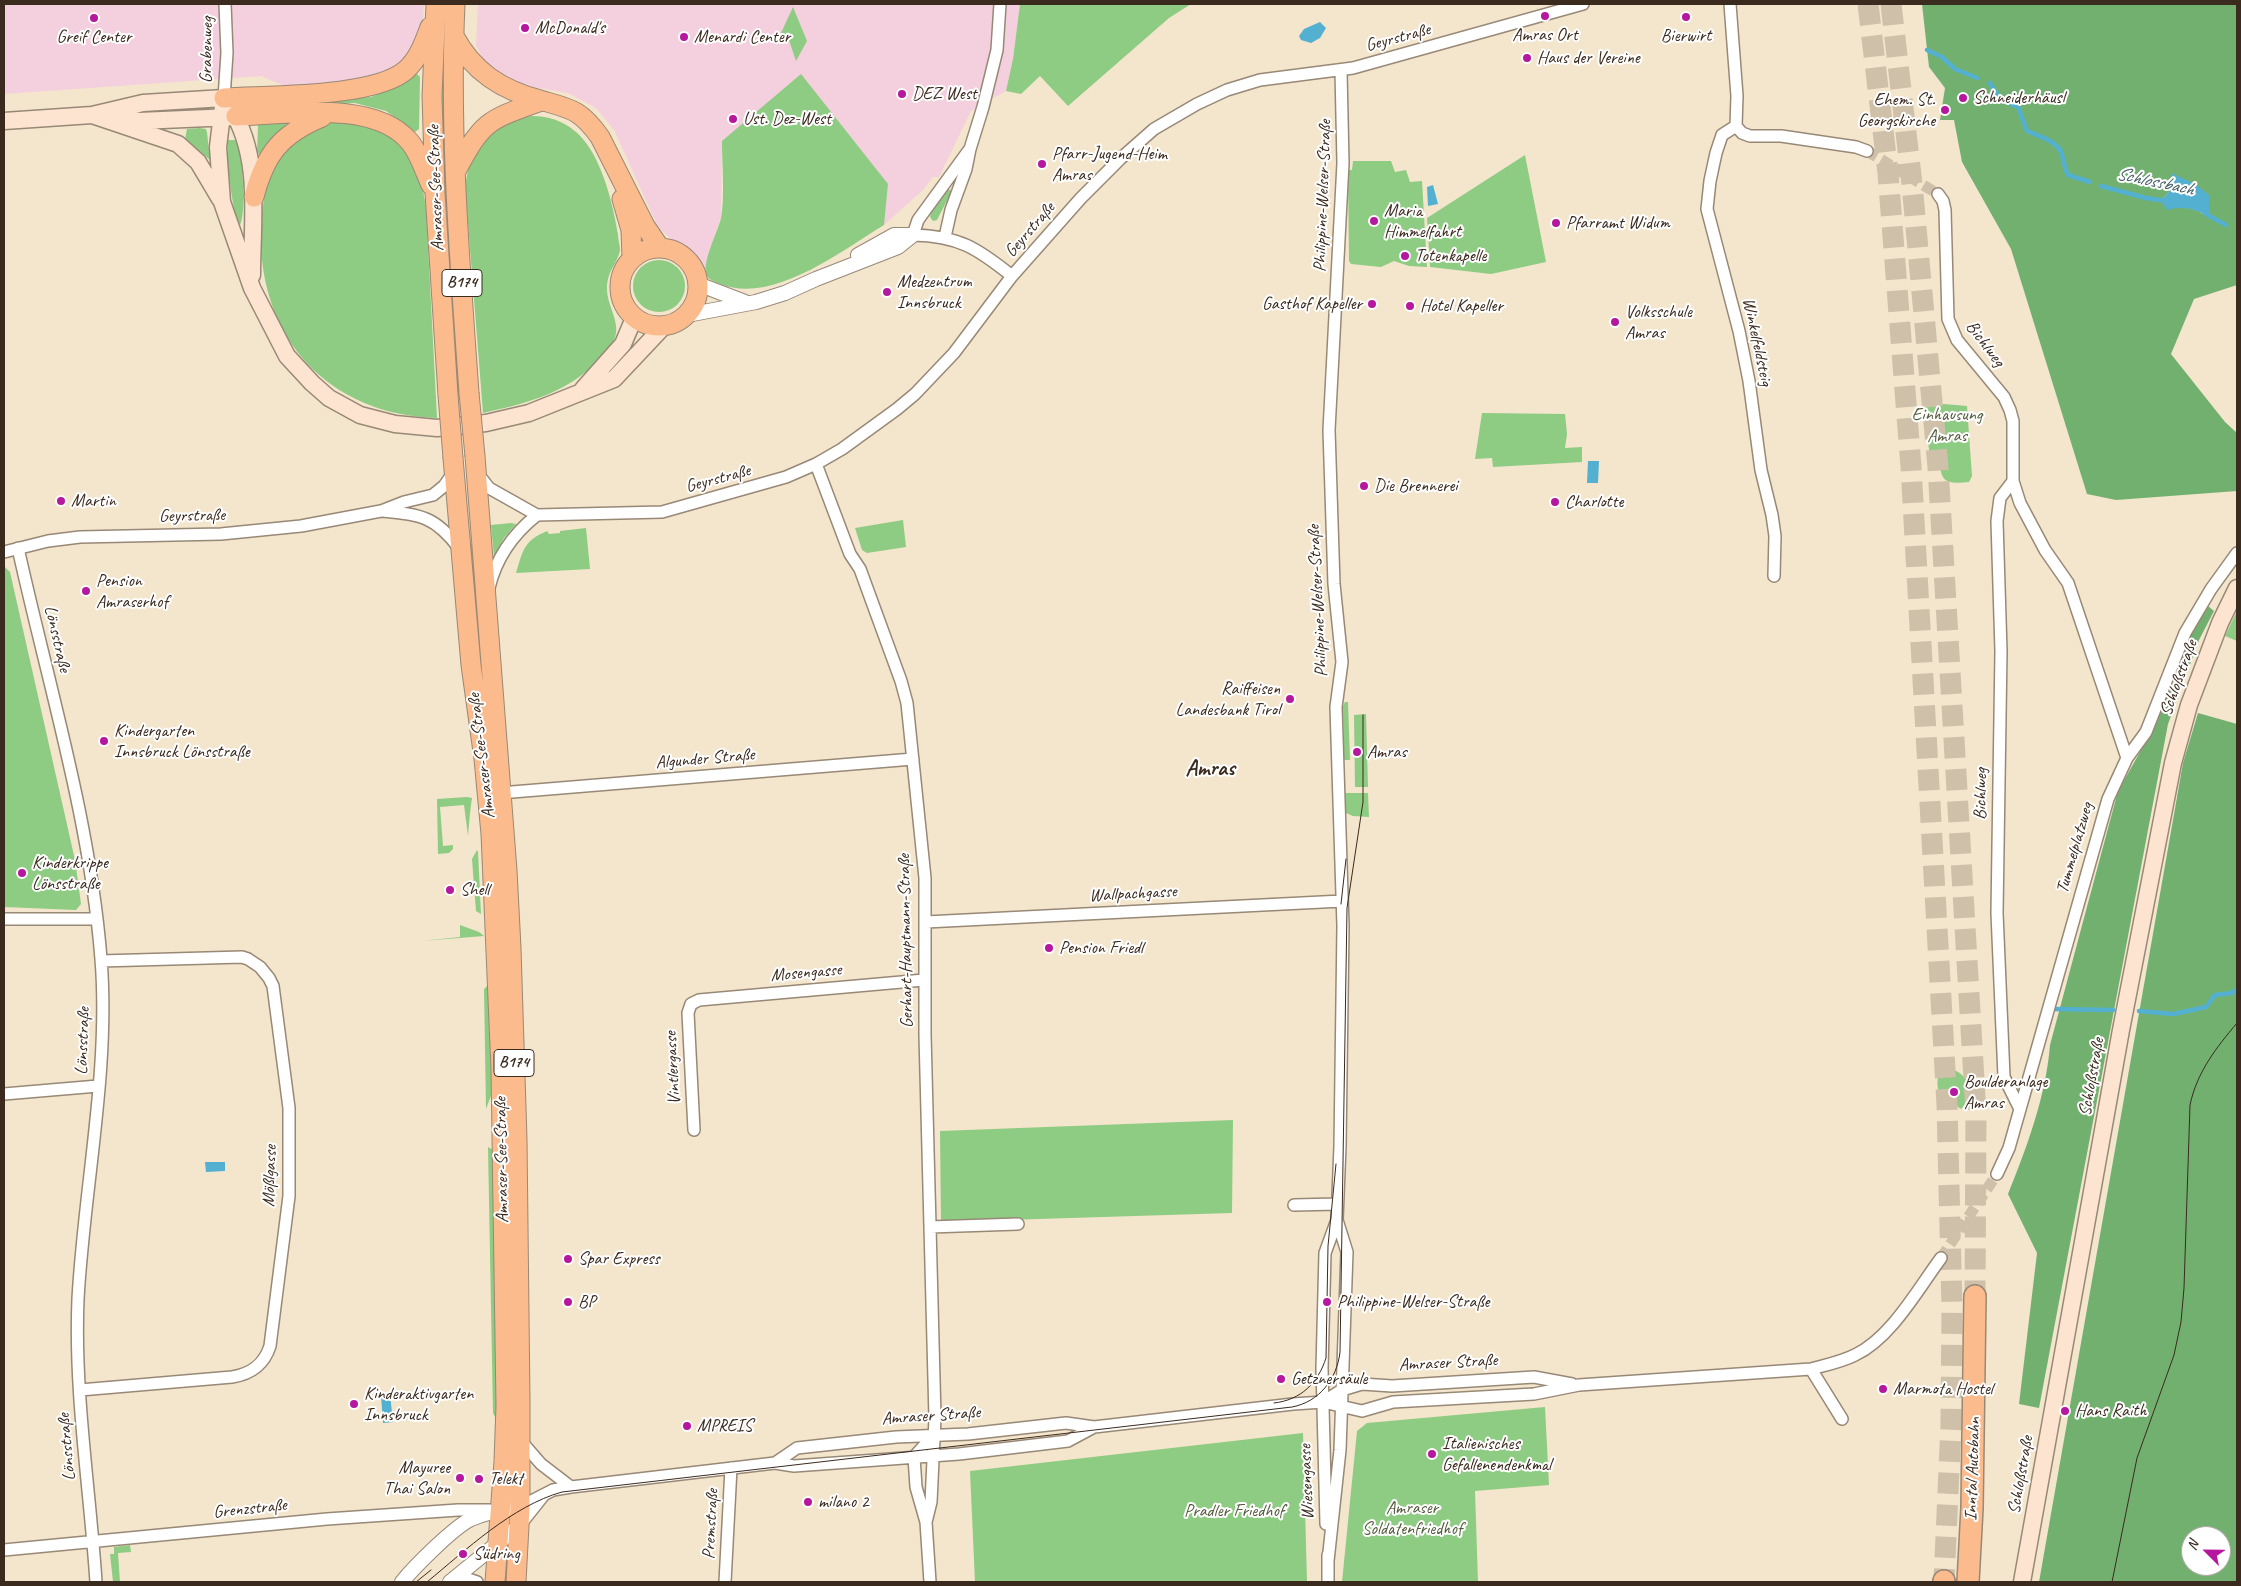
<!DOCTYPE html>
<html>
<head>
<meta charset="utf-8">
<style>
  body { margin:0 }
  #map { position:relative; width:2241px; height:1586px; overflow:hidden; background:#f4e5cd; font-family:Caveat,sans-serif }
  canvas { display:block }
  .frame { position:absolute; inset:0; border:5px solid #3b2a1e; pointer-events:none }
  .north { position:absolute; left:2181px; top:1526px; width:50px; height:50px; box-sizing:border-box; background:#fff; border:1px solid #b1aaa5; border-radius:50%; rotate:293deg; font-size:14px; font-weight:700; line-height:20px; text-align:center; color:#3b2a1e }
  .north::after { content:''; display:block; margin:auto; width:18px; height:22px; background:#b5179e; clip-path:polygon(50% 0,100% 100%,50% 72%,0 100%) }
</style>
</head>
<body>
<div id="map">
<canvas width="2241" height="1586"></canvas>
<div class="frame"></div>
<div class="north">N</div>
</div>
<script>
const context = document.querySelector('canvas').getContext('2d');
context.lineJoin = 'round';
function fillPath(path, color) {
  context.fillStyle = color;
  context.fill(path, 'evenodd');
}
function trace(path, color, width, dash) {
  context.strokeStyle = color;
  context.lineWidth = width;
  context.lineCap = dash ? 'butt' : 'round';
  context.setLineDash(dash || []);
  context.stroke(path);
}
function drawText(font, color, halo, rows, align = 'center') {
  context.font = font + ' Caveat,sans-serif';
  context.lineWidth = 4;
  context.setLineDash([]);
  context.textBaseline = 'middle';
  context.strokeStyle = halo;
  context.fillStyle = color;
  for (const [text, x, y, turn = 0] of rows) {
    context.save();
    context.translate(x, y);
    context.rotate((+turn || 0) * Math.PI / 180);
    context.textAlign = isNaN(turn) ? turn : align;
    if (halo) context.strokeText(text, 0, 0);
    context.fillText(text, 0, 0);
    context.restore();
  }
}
const built = new Path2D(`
  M 4,4 L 424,4 L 423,22 L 415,40 L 400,62 L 374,78 L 285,86 L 261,76 L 4,94 Z
  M 478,4 L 1020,4 L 1013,59 L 1006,91 L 971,111 L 939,177 L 933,177 L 923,190 L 884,225 L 888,184 L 722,141 L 721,216 L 710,251 L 705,272 L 658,227 L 614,130 L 596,108 L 568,93 L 511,83 L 489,69 L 476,46 Z`);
const green = new Path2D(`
  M 443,4 L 447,4 C 441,134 449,264 460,394 L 457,394 L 440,133 Z
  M 1020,4 L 1191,4 L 1169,18 L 1068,106 L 1040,76 L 1021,94 L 1006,91 L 1013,59 Z
  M 793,7 L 807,41 L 796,61 L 789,40 L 781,33 Z
  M 416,73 L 420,77 L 419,129 L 415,132 L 386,111 L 355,103 L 277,108 L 321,100 L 371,97 L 398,86 Z
  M 801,74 L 888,184 L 884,225 C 841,251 773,305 720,284 C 714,281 707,280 706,273 C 703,260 718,231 721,218 C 725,200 722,161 722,141 Z
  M 531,116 C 548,116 562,120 576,132 C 601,153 613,204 618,235 C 618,239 620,246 620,250 C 617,265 607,270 607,289 C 607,306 622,324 614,340 C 612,345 608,349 605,352 C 575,391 529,403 483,413 L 465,185 L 470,160 L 484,137 L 515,118 Z
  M 326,122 L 369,123 L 403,144 L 422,184 L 426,208 L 437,418 C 330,415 258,339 261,231 C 262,201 267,170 287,146 C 294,137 316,128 326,122 Z
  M 285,123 L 287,126 L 264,155 L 257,153 L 258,125 Z
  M 200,128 L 206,129 L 207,132 L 210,160 L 185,139 L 187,129 Z
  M 228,140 L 237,140 C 242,156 247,211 240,225 C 232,216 226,154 228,140 Z
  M 1525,155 L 1546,262 L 1491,274 L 1430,267 L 1427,218 Z
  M 1353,161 L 1391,161 L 1395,172 L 1406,170 L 1410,182 L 1422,181 L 1427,267 L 1409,266 L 1394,261 L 1381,267 L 1351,264 L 1349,261 L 1348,170 L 1352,170 Z
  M 946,188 L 952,191 L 937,220 L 933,221 L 930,217 L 932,208 Z
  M633 286a26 26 0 1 1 52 0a26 26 0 1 1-52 0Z
  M 1944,404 L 1967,406 L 1972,476 L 1969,482 C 1948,484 1940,483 1940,461 L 1930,455 L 1922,406 Z
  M 1482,413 L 1565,414 L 1567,434 L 1565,448 L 1582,447 L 1582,462 L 1493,467 L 1492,458 L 1475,459 Z
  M 903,520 L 906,547 L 867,553 L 862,550 L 855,528 Z
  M 511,523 L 516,524 L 504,538 L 494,556 L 491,525 Z
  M 586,528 L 590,569 L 516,573 C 523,551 523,541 547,531 L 549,534 L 560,533 L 560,531 Z
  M 470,544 L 473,544 L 484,664 L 479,664 Z
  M 4,566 L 10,572 L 75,860 L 81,904 L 76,910 L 4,907 Z
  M 2237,611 L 2237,641 L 2225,636 Z
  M 1345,702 L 1348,702 L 1350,760 L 1344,760 L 1343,706 Z
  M 1366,714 L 1368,787 L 1355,787 L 1354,715 Z
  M 1345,793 L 1368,793 L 1369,817 L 1353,816 L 1346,813 Z
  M 467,797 L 472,798 C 470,810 469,824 468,836 L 464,805 L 440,807 L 443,846 L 453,845 L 453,849 L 449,853 L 438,854 L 437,799 Z
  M 477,850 L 478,852 L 481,914 L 476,911 L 472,859 Z
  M 460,925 L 479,932 L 484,936 L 422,941 L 460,937 Z
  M 490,983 L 492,1093 L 486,1109 L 484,989 Z
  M 1948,1068 C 1969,1073 1979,1094 1961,1109 L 1951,1102 L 1943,1100 C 1937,1091 1935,1080 1941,1069 Z
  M 1233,1120 L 1232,1213 L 941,1222 L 940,1131 Z
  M 488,1147 L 493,1150 L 498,1423 L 493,1413 Z
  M 1545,1407 L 1549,1485 L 1475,1491 L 1478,1582 L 1342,1582 L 1357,1431 L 1367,1423 Z
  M 1303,1433 L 1307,1582 L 975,1582 L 970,1471 Z
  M 130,1545 L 131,1552 L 118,1553 L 120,1582 L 113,1582 L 110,1554 L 114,1554 L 114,1547 Z`);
const forest = new Path2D(`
  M 1922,4 L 2237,4 L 2237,285 L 2194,299 L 2171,354 L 2225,422 L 2237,433 L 2237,491 L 2116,500 L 2087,494 L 2011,249 L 1962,162 L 1954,120 L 1940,120 L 1945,88 L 1929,67 ZM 2172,188 L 2209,217 L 2196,210 L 2161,201 Z
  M 2208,606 L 2214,611 L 2199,640 L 2168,724 L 2039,1408 L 2019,1404 L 2037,1253 L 2008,1194 C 2027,1147 2046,1096 2050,1045 L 2118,791 L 2149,736 L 2188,638 Z
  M 2198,713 L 2237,724 L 2237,1582 L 2039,1582 L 2183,763 ZM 2191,1536 L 2221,1536 L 2221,1566 L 2191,1566 Z`);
const water = new Path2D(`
  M 1320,22 L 1326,28 L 1320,38 L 1311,43 L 1301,40 L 1299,36 L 1304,29 Z
  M 2171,173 L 2195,184 L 2209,195 L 2209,217 C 2194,208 2184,206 2167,210 L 2161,201 L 2172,188 Z
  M 1433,185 L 1438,204 L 1428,206 L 1427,187 Z
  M 1588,461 L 1599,461 L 1598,483 L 1587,483 Z
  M 205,1162 L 225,1162 L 225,1171 L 206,1172 Z
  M 390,1394 L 393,1422 L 383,1423 L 381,1395 Z`);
const stream = new Path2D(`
  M 1927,50 L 1942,57 L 1955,69 L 1977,78
  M 1990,83 C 1997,97 2004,102 2018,107 L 2027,131 C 2038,136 2055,140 2061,152 C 2064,159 2064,168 2068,175 L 2090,182
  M 2101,186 L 2146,198 L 2166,201
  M 2206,214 L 2226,225
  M 2054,1009 L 2113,1010
  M 2139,1011 L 2173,1014 L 2206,1007 L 2215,995 L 2232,993 L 2237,989`);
const minorTunnel = new Path2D(`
  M 1867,151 L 1938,194
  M 1941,1258 L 1997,1174`);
const motorwayTunnel = new Path2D(`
  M 1868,4 L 1888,173 L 1911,467 L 1947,1105 L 1952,1308 L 1951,1425 L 1944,1581
  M 1891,4 L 1912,184 L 1938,467 L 1976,1114 L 1975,1296`);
const minor = new Path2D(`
  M 1730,4 L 1737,96 L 1736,126 L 1742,133 L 1750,136 L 1781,136 L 1856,147 L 1867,151
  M 224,98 L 227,53 L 225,4
  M 1736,126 L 1722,135 L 1716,153 L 1710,181 L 1707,209 L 1739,331 L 1749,381 L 1761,470 L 1772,515 L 1775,536 L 1774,576
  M 969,150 L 918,220 L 913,235 C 959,236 977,248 1012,276
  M 1938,194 L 1943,201 L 1945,210 L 1948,319 L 1957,340 L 2004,397 L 2010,410 L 2013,421 L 2013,481 L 2020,503 L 2045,550 L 2068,583 L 2127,758
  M 945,237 L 951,210 L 966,169 L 970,149 L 983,107 L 997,50 L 1000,4
  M 816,464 L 850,554 L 860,569 L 901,681 L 907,703 L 925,878 L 925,1035 L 935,1418 L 931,1502 L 926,1522
  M 478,474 L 489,488 L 537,515 L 662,512 L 786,477 L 816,464 L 842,449 L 897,409 L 915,394 L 954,353 L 1012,276 L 1081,198 L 1120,159 L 1154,129 L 1197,104 L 1227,90 L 1260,80 L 1353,68 L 1583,4
  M 2013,481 L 2000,498 L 1997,521 L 2001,651 L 1997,913 L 2004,1077 L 2020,1109
  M 383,511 C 421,515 435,516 459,548
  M 18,548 C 48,684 90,819 101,959 C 110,1070 84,1188 78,1299 C 74,1393 90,1489 96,1582
  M 4,552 L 48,541 L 80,537 L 221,534 L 301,526 L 381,511 L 404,502 L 433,495 L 444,486 L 454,472
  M 489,588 C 496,558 513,534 537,515
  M 500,793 L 913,759
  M 4,919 L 96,919
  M 926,922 L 1342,901
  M 4,1094 L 98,1086
  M 694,1130 L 688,1013 L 691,1004 L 699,1000 L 924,980
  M 1997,1174 L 2009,1148 L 2108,799 L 2127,758 L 2146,732 L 2185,633 L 2211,589 L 2237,553
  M 1294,1205 L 1337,1204
  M 930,1227 L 1018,1224
  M 1811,1369 L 1842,1419
  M 80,1390 L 232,1377 C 251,1374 264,1365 270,1346 L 289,1196 L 289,1108 L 273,986 L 269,978 L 260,967 L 248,959 L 242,957 L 101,961
  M 1323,1402 L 1342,1390 L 1362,1384 L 1392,1386 L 1534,1377 L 1572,1384
  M 521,1441 L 541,1464 L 571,1487
  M 775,1463 L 797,1448 L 896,1437 L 968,1434 L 1066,1423 L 1094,1427 L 1293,1404 L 1323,1402 L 1362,1411 L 1393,1402 L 1534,1394 L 1579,1385 L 1811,1369 C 1826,1365 1841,1362 1855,1355 C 1891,1338 1918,1289 1941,1258
  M 520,1507 L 553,1490 L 571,1487 L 775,1463 L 794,1466 L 959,1454 L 1068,1441 L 1094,1427
  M 1326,1524 L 1322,1368 L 1325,1253 L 1337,1220
  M 520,1525 L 543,1496
  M 4,1550 L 327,1519 L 458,1510 L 490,1510
  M 1328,1555 L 1328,1582
  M 1328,1561 L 1340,1450 L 1347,1252 L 1337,1220 L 1340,1146 L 1343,926 L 1336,707 L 1342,662 L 1334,584 L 1329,430 L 1343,163 L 1341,71
  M 455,1579 L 465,1578 L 477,1582
  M 725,1582 L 731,1468
  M 930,1582 L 926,1522 L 916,1487 L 914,1457 L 933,1436`);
const tertiary = new Path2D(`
  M 858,255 L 894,235 L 913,235
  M 698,284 L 745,302
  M 687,315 L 756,302 L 785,293 L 816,279 L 898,247 L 913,235
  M 402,1582 C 414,1567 454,1527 471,1519 C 487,1512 504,1509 520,1507
  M 450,1582 L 520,1525`);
const secondary = new Path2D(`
  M 224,98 L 218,147 L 222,202 L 252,288 L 287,356 L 312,383 L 329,398 L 360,415 L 395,424 L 437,428 L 486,423 L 529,413 L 614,379 L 663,327
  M 230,107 C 262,157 252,218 252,275
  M 92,115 L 178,144 L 198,162 L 220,199
  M 124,119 L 139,121 L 232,117
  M 4,121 L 92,115 L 143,103 L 224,98
  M 583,389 L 623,344 L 634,318
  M 2022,1582 L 2121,1030 L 2173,763 L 2189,705 L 2220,623 L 2237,588`);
const primary = new Path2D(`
  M 436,4 L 432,96 L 435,193 L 448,395
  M 455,4 C 449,134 460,263 469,393
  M 454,36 C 473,72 502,90 540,100 C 571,109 580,109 600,137 L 645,226 L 660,248
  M 224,98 C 268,95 374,98 406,70 C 419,58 424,43 430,27
  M 236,116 C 286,115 373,99 409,141 C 419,152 425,172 431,185
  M 456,171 C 483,120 488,120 541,101
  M 254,197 C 265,154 281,134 322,117
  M 622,199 L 631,230 L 632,258
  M620 287a39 39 0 1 1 78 0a39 39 0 1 1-78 0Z
  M 475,456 L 507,870 L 511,948 L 517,1139 L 520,1400 L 520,1507 L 516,1582
  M 453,458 L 471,665 L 484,759 L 491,834 L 501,1069 L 506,1406 L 504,1461 L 495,1582`);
const motorway = new Path2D(`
  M 1944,1582 L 1944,1581
  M 1968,1582 L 1972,1508 L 1975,1296`);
const tram = new Path2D(`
  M 1341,904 L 1346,859
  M 1274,1403 C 1301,1400 1318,1383 1326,1358 L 1328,1246 L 1336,1164
  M 416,1582 L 431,1570
  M 427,1582 C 466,1550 512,1506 562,1492 L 1292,1407 C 1319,1402 1337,1379 1340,1352 L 1347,908 L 1363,802 L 1363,715
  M 2112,1582 L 2137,1458 L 2174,1355 L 2181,1322 L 2184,1288 L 2190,1105 C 2197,1072 2216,1048 2237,1023`);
const primaryBridge = new Path2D(`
  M 469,393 L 475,456
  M 448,395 L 453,458`);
const markers = [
  [1545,16,5,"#b5179e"],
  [1686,17,5,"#b5179e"],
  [94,18,5,"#b5179e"],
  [525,28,5,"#b5179e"],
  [684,37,5,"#b5179e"],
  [1527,58,5,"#b5179e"],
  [902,94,5,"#b5179e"],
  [1963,98,5,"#b5179e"],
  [1945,110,5,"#b5179e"],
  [733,119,5,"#b5179e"],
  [1042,164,5,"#b5179e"],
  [1374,221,5,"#b5179e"],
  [1556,223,5,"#b5179e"],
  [1405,256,5,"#b5179e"],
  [887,292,5,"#b5179e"],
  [1372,304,5,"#b5179e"],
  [1410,306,5,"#b5179e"],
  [1615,322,5,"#b5179e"],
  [1364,486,5,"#b5179e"],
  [61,501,5,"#b5179e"],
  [1555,502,5,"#b5179e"],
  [86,591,5,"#b5179e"],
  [1290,699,5,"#b5179e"],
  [104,741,5,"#b5179e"],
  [1357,752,5,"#b5179e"],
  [22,873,5,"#b5179e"],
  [450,890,5,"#b5179e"],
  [1049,948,5,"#b5179e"],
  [1954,1092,5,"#b5179e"],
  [568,1259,5,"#b5179e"],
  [568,1302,5,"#b5179e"],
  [1327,1302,5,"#b5179e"],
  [1281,1379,5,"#b5179e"],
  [1883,1389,5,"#b5179e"],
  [354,1404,5,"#b5179e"],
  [2065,1411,5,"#b5179e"],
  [687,1426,5,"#b5179e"],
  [1432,1454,5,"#b5179e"],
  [460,1478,5,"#b5179e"],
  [479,1479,5,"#b5179e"],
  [808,1502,5,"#b5179e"],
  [463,1554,5,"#b5179e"]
];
const shields = [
  [462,283,40],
  [514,1063,40]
];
const shieldNames = [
  ["B174",462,283],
  ["B174",514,1063]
];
const poiNames = [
  ["McDonald's",535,28],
  ["Amras Ort",1545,35,"center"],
  ["Bierwirt",1686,36,"center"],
  ["Greif Center",94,37,"center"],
  ["Menardi Center",694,37],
  ["Haus der Vereine",1537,58],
  ["DEZ West",912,94],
  ["Schneiderhäusl",1973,98],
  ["Ehem. St.",1935,100,"right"],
  ["Georgskirche",1935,121,"right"],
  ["Ust. Dez-West",743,119],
  ["Pfarr-Jugend-Heim",1052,154],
  ["Amras",1052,175],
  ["Maria",1384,211],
  ["Himmelfahrt",1384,232],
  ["Pfarramt Widum",1566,223],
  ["Totenkapelle",1415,256],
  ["Medzentrum",897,282],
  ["Innsbruck",897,303],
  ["Gasthof Kapeller",1362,304,"right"],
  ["Hotel Kapeller",1420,306],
  ["Volksschule",1625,312],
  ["Amras",1625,333],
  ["Die Brennerei",1374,486],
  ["Martin",71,501],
  ["Charlotte",1565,502],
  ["Pension",96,581],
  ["Amraserhof",96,602],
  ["Raiffeisen",1280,689,"right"],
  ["Landesbank Tirol",1280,710,"right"],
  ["Kindergarten",114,731],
  ["Innsbruck Lönsstraße",114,752],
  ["Amras",1367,752],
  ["Kinderkrippe",32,863],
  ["Lönsstraße",32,884],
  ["Shell",460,890],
  ["Pension Friedl",1059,948],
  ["Boulderanlage",1964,1082],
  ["Amras",1964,1103],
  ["Spar Express",578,1259],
  ["BP",578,1302],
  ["Philippine-Welser-Straße",1337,1302],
  ["Getznersäule",1291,1379],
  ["Marmota Hostel",1893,1389],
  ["Kinderaktivgarten",364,1394],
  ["Innsbruck",364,1415],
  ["Hans Raith",2075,1411],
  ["MPREIS",697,1426],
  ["Italienisches",1442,1444],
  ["Gefallenendenkmal",1442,1465],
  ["Mayuree",450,1468,"right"],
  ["Thai Salon",450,1489,"right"],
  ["Telekt",489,1479],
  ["milano 2",818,1502],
  ["Südring",473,1554]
];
const streetNames = [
  ["Geyrstraße",1398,38,-15],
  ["Grabenweg",207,50,-89],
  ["Amraser-See-Straße",436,188,-92],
  ["Philippine-Welser-Straße",1323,196,-88],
  ["Geyrstraße",1030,230,-49],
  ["Winkelfeldsteig",1757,342,78],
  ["Bichlweg",1985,344,53],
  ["Geyrstraße",718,479,-15],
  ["Geyrstraße",192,516,-1],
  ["Philippine-Welser-Straße",1318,601,-93],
  ["Lönsstraße",57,639,77],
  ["Schloßstraße",2179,678,-70],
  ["Amraser-See-Straße",482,756,-97],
  ["Algunder Straße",705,759,-5],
  ["Bichlweg",1981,794,-89],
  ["Tummelplatzweg",2075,848,-74],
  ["Wallpachgasse",1133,894,-3],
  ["Gerhart-Hauptmann-Straße",906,941,-91],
  ["Mosengasse",806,973,-5],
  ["Lönsstraße",83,1041,-88],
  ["Vintlergasse",673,1068,-93],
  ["Schloßstraße",2092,1077,-80],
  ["Amraser-See-Straße",502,1160,-91],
  ["Mößlgasse",270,1176,-88],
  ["Amraser Straße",1448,1363,-3],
  ["Amraser Straße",931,1416,-4],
  ["Lönsstraße",67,1447,-95],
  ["Inntal Autobahn",1973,1469,-88],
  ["Schloßstraße",2021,1475,-80],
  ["Wiesengasse",1307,1482,-92],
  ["Grenzstraße",250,1509,-6],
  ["Premstraße",711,1524,-87]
];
const parkNames = [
  ["Einhausung",1947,415],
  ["Amras",1947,436],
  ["Amraser",1412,1508],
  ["Soldatenfriedhof",1412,1529],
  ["Pradler Friedhof",1234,1511]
];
const waterNames = [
  ["Schlossbach",2155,182,12]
];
const districtNames = [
  ["Amras",1210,769]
];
fillPath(built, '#f4cfde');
fillPath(green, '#8dcc82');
fillPath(forest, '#72b070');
fillPath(water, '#53b0d1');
trace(stream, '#53b0d1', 4.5);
trace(minorTunnel, '#cfc0aa', 11, [11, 5.5]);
trace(motorwayTunnel, '#cfc0aa', 21, [21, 11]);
trace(minor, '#988876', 14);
trace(tertiary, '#988876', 16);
trace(secondary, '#988876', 19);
trace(primary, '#988876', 21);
trace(motorway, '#988876', 24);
trace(minor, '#fff', 11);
trace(tertiary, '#fff', 14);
trace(secondary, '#fde4d1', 16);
trace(primary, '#fbbb8c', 19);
trace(motorway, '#fbbb8c', 21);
trace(tram, '#3b2a1e', 1);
trace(primaryBridge, '#988876', 21, []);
trace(primaryBridge, '#fbbb8c', 19);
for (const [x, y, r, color] of markers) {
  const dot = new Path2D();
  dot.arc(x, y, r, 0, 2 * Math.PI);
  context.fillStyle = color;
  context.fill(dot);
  trace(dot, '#fff', 2);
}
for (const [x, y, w] of shields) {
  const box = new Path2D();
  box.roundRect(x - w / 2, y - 13.5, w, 27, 4);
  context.fillStyle = '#fff';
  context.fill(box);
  trace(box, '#3b2a1e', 1);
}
drawText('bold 16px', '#3b2a1e', null, shieldNames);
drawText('18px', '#3b2a1e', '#fff', poiNames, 'left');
drawText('18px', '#3b2a1e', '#fff', streetNames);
drawText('18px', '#545b3c', '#fff', parkNames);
drawText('italic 19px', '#456066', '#fff', waterNames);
drawText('bold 22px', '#3b2a1e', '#fff', districtNames);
</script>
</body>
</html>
